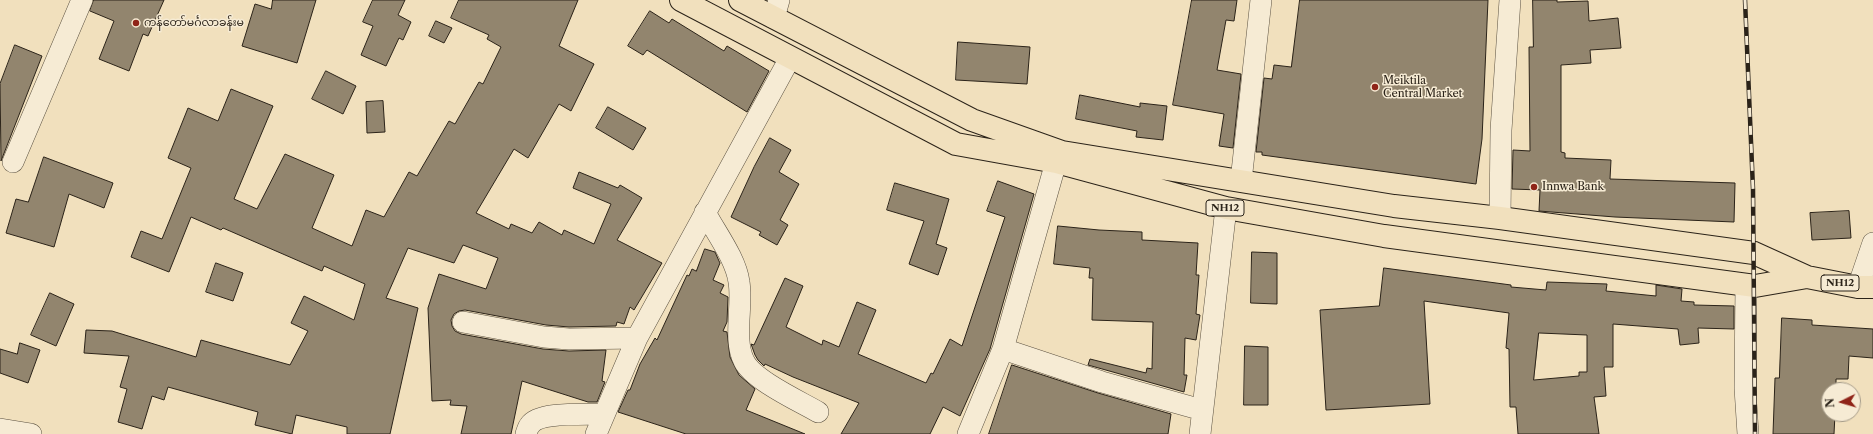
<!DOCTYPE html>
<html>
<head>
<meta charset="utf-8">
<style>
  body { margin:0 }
  #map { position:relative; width:1873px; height:434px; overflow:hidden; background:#f1e0bd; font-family:"Libre Caslon Text",serif }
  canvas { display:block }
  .north { position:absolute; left:1821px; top:382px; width:40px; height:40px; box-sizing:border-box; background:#f6ebd4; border:1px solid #a59b89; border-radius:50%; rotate:265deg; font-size:11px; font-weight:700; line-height:16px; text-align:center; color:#2b2319 }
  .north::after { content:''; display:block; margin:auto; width:14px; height:18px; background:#8f2418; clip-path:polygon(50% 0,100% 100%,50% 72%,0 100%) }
</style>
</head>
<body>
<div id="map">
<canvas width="1873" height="434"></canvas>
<div class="north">N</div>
</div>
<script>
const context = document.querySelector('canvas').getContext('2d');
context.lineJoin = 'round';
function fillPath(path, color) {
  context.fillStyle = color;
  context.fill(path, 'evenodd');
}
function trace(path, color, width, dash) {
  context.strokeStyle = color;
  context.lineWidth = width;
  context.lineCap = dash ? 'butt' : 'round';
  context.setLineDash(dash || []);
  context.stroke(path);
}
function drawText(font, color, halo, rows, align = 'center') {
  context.font = font + ' "Libre Caslon Text","Noto Sans Myanmar",serif';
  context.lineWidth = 3;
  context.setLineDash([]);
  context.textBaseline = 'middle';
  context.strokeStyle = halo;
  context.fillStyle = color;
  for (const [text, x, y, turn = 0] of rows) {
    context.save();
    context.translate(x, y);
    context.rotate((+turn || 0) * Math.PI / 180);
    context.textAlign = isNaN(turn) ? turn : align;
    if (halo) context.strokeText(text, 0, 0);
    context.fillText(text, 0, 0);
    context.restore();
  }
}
const building = new Path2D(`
  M 94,0 L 164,0 L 148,36 L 143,34 L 129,71 L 99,59 L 114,21 L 90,11 Z
  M 273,0 L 316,0 L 297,63 L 242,46 L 255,4 L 271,9 Z
  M 373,0 L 405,0 L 398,15 L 411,22 L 403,40 L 399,38 L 386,66 L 361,55 L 373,26 L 363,22 Z
  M 459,0 L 578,0 L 559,46 L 594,64 L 571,111 L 559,104 L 528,158 L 514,149 L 476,213 L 509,229 L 511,224 L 532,233 L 539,222 L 562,235 L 564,230 L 594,244 L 611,204 L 573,188 L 579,172 L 618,188 L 620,185 L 642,198 L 617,240 L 662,263 L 634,310 L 630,307 L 624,324 L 617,322 L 616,326 L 569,327 L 546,325 L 465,310 L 459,311 L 454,314 L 451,320 L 452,326 L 455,331 L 461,334 L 543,349 L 569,351 L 606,350 L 602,381 L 605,382 L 597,402 L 588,402 L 522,381 L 511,434 L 461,434 L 467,406 L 450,405 L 451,400 L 432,401 L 428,308 L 439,274 L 486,289 L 498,258 L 463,245 L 454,263 L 408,248 L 386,298 L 418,308 L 390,434 L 347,434 L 347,427 L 296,415 L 292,434 L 255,425 L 258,412 L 168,387 L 164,400 L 152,396 L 142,429 L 118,422 L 127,389 L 120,387 L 129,356 L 84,353 L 86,330 L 112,331 L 196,357 L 201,340 L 290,365 L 308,331 L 291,323 L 304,296 L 354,320 L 365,284 L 324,266 L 322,271 L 223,228 L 221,230 L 191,217 L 169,272 L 131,257 L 141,231 L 162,239 L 191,168 L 168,158 L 188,108 L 218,121 L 231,89 L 273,106 L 234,199 L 257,209 L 285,154 L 334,175 L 312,228 L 352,246 L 366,210 L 384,217 L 409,172 L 417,176 L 449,121 L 455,124 L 479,82 L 483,84 L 501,47 L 487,39 L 489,35 L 451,18 Z
  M 1192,0 L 1237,0 L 1234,21 L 1226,20 L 1217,70 L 1241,74 L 1233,148 L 1219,146 L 1224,114 L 1173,105 Z
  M 1300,0 L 1488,0 L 1482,139 L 1476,184 L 1262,155 L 1262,152 L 1256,152 L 1264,78 L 1272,79 L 1274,65 L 1291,67 Z
  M 1533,0 L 1557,0 L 1557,2 L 1588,1 L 1589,21 L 1618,18 L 1621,48 L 1590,50 L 1591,63 L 1561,65 L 1561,152 L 1565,153 L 1565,158 L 1611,160 L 1610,179 L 1735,183 L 1734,222 L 1615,217 L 1539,211 L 1540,190 L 1512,189 L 1513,150 L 1530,151 L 1529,47 L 1533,47 Z
  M 650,11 L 669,23 L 672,19 L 724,51 L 727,46 L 769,71 L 747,112 L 647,50 L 643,55 L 628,46 Z
  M 436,21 L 452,28 L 444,43 L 429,36 Z
  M 958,42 L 1030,47 L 1027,84 L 956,80 Z
  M 15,45 L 42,56 L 1,161 L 0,84 Z
  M 326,71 L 356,86 L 343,114 L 312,99 Z
  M 1080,95 L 1140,107 L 1140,103 L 1167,106 L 1163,140 L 1136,137 L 1137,131 L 1076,119 Z
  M 383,101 L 385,132 L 367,133 L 366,102 Z
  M 608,107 L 646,128 L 633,150 L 596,128 Z
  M 770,138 L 791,150 L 779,172 L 799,184 L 780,220 L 788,225 L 777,245 L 759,235 L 761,232 L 731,217 L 754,167 Z
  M 44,157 L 113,183 L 104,208 L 69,194 L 54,247 L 6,233 L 16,199 L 28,202 Z
  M 998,181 L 1034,194 L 990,349 L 960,416 L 943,407 L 930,434 L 841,434 L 859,403 L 793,377 L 765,364 L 764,366 L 758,360 L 755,355 L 751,344 L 754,345 L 785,278 L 803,286 L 786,327 L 822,345 L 823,340 L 839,347 L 857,302 L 876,310 L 858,354 L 926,383 L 931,373 L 933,374 L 950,339 L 962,346 L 1005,217 L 987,211 Z
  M 895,183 L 949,199 L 936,244 L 947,248 L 938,275 L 909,264 L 924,221 L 887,210 Z
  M 1849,211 L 1851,238 L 1812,240 L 1810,213 Z
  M 1058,226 L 1099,230 L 1142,232 L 1142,240 L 1198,243 L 1196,275 L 1199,275 L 1196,314 L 1200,315 L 1196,340 L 1185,338 L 1184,375 L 1187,375 L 1184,392 L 1088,365 L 1090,359 L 1146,373 L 1147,368 L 1152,369 L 1153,322 L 1092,320 L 1093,278 L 1089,278 L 1090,268 L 1054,264 Z
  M 705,249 L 715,252 L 719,261 L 720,263 L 713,280 L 724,285 L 720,293 L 728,297 L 727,322 L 723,331 L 727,332 L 730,357 L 739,375 L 755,389 L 746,410 L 805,434 L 686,434 L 618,412 L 628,390 L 630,390 L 640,364 L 655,338 L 657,340 L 687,275 L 689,276 L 692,269 L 696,271 Z
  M 1252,252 L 1277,253 L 1277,304 L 1251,303 Z
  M 216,263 L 243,273 L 233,301 L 206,292 Z
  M 1384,268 L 1511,285 L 1511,287 L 1546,290 L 1547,282 L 1607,284 L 1606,291 L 1656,296 L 1656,285 L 1682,289 L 1681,301 L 1694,302 L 1694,305 L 1734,306 L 1734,329 L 1698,328 L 1699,343 L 1680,345 L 1678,329 L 1613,324 L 1613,367 L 1604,367 L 1606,396 L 1594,397 L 1599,434 L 1518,434 L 1516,407 L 1510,407 L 1509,349 L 1506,348 L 1509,313 L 1424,301 L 1430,404 L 1326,410 L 1320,310 L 1379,306 ZM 1539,333 L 1587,335 L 1587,372 L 1579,372 L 1579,376 L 1534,380 Z
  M 50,293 L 74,304 L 56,346 L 31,335 Z
  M 1782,318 L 1812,320 L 1812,325 L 1873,329 L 1873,358 L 1849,356 L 1848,379 L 1836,379 L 1836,390 L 1829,390 L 1829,414 L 1835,414 L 1834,434 L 1773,434 L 1775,378 L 1779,378 Z
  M 20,343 L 40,350 L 28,383 L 0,373 L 0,349 L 17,354 Z
  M 1245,346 L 1268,347 L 1268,405 L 1244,405 Z
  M 1012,365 L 1098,393 L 1171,414 L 1168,434 L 989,434 Z`);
const street = new Path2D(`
  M 774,18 L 779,0
  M 13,162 L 82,0
  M 1241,181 L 1261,0
  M 705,212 C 716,233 736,259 739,282 C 743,305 733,340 744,361 C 753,380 799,401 818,412
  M 1500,218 L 1501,130 L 1510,0
  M 1746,285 L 1745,388 L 1748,434
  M 1858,287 L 1873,243
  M 463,322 L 544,337 L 569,339 L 637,338
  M 1003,349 L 1102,382 L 1202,410
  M 0,429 L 31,434
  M 526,434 C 527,431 528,427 530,425 C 539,411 588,415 604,414
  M 596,434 L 637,338 L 790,58
  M 968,434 L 1003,349 L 1056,162
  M 1200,434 L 1226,208`);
const highway = new Path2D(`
  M 681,0 L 956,144 L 1056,162 L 1226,208 L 1384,236 L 1755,286 L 1807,277
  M 740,0 L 972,120 L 1062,152 L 1394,206 L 1500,218 L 1754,253 L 1807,277 L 1858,287 L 1873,287`);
const rail = new Path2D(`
  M 1745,0 L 1753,189 L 1755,434`);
const markers = [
  [136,23,4,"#8f2418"],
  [1375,87,4,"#8f2418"],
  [1534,187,4,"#8f2418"]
];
const shields = [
  [1225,208,38],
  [1840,283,38]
];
const shieldNames = [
  ["NH12",1225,208],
  ["NH12",1840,283]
];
const poiNames = [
  ["ကန်တော်မင်္ဂလာခန်းမ",144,23],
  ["Meiktila",1383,81],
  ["Central Market",1383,94],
  ["Innwa Bank",1542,187]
];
fillPath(building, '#92856e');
trace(building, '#2b2319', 1);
trace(street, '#5c5242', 22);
trace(highway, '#2b2319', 24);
trace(street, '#f6ebd4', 21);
trace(highway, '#f1e0bd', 22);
trace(rail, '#2b2319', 4.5);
trace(rail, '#f6ebd4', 3, [9]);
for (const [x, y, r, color] of markers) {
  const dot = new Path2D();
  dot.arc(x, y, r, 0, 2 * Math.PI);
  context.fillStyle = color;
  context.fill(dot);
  trace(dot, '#f6ebd4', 1.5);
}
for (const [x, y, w] of shields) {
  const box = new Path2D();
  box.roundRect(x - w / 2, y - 8, w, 16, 3);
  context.fillStyle = '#f6ebd4';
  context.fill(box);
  trace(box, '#2b2319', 1);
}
drawText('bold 10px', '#2b2319', null, shieldNames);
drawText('11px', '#2b2319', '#f6ebd4', poiNames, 'left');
</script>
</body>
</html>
